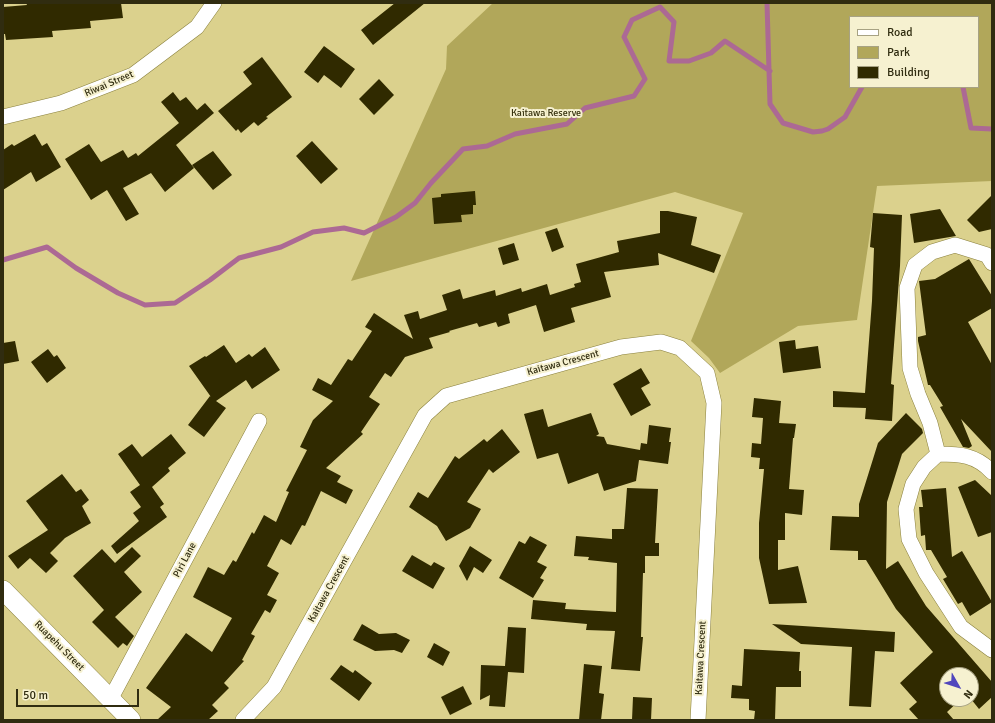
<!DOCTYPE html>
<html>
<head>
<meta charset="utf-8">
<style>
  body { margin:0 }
  #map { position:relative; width:995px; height:723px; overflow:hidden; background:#dbd18d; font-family:Signika,sans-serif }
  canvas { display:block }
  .frame { position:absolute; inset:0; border:4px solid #302c10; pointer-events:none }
  .legend { position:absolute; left:849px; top:16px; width:130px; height:72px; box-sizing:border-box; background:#f6f1d0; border:1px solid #a7a283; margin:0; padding:5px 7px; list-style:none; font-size:12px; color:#302c10 }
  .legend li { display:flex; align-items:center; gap:8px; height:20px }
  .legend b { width:20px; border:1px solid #a7a283 }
  .north { position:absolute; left:939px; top:667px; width:40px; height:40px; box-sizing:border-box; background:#f6f1d0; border:1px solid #a7a283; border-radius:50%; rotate:129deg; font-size:11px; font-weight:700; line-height:16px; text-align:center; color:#302c10 }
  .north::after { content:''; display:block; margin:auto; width:14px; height:18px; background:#5146bd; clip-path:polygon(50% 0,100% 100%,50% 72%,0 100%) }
  .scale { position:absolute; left:16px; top:689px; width:123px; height:18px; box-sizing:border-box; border:2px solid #302c10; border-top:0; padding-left:5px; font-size:12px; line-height:14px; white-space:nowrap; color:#302c10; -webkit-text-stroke:3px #f6f1d0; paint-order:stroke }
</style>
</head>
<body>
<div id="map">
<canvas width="995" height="723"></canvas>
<div class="frame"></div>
<ul class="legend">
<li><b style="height:5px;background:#fff"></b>Road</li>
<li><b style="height:11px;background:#b1a75a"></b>Park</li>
<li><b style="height:11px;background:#302a00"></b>Building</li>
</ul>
<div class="north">N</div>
<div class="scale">50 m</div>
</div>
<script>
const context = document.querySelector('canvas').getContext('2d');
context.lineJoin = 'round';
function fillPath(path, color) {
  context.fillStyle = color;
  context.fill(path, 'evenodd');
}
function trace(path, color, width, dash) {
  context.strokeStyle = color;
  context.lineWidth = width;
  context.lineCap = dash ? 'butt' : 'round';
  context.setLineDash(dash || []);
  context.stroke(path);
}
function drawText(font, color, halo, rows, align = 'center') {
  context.font = font + ' Signika,sans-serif';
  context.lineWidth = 4;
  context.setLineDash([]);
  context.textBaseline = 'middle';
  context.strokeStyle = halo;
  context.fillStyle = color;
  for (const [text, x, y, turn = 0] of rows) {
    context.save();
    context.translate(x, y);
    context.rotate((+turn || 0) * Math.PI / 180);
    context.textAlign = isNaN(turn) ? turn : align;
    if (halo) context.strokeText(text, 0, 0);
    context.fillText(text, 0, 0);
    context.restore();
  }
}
const green = new Path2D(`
  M 493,3 L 992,3 L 992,181 L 877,186 L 857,320 L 798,326 L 720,373 L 709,358 L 691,341 L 743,213 L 675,192 L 351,281 L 446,69 L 447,46 ZM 850,17 L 978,17 L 978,87 L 850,87 Z`);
const stream = new Path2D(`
  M 767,3 L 770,104 L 783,123 L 813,132 L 822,131 L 828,129 L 845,117 L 862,87
  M 963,87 L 971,128 L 992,129
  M 3,260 L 47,247 L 76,268 L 118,293 L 145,305 L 175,303 L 210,280 L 239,258 L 281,247 L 313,232 L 344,228 L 364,233 L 396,217 L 415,203 L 431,183 L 463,149 L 487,146 L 515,134 L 567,124 L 585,108 L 634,96 L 645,79 L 624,37 L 632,20 L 660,7 L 674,22 L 669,61 L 689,61 L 711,53 L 725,41 L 770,71`);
const building = new Path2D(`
  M 26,3 L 121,3 L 123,18 L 90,21 L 91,28 L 52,31 L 53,37 L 6,40 L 5,34 L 3,34 L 3,7 L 27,5 Z
  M 395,3 L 425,3 L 373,45 L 361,30 Z
  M 324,46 L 355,69 L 341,88 L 324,75 L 318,83 L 304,72 Z
  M 262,57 L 292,97 L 266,117 L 268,118 L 258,126 L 254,122 L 241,133 L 238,129 L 236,131 L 218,111 L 252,84 L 243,72 Z
  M 379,79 L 394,95 L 374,115 L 359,99 Z
  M 173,92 L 180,101 L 186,97 L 197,110 L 205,103 L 214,113 L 176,145 L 194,168 L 165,192 L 151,173 L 123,188 L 139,214 L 126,221 L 107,190 L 91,200 L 65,159 L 89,144 L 101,162 L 123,150 L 128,158 L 136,153 L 138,156 L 179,123 L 161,102 Z
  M 35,134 L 42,146 L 47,143 L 61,167 L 36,182 L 31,172 L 3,190 L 3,150 L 12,144 L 14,146 Z
  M 312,141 L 338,169 L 321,184 L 296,156 Z
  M 213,151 L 232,175 L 213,190 L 192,165 Z
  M 475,191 L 476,205 L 473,205 L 473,214 L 461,215 L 462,222 L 434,224 L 432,198 L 441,197 L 441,194 Z
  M 992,195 L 992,229 L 979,232 L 967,220 Z
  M 940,209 L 956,236 L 914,243 L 910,214 Z
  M 660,211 L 668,211 L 697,217 L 691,245 L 721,255 L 714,273 L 658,253 L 659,265 L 604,272 L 611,297 L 571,308 L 575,322 L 544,332 L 536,305 L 508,314 L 510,323 L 498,327 L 496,322 L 479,327 L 477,323 L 449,331 L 450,332 L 429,338 L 433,348 L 405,357 L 391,377 L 385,373 L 369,397 L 380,404 L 361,432 L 363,434 L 326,468 L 341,476 L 337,482 L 353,490 L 346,504 L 321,491 L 305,526 L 302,525 L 291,545 L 281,539 L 267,566 L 279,573 L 267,595 L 277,600 L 270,613 L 265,610 L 251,634 L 255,636 L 242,660 L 244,661 L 224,683 L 229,688 L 212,705 L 218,711 L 208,720 L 157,720 L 171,707 L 146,688 L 186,633 L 212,652 L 232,618 L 193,597 L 208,567 L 224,575 L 233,560 L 236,562 L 252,532 L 254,534 L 264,515 L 276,522 L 289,492 L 286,491 L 307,450 L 300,447 L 313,420 L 333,401 L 312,390 L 318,378 L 331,385 L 348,359 L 352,361 L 372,331 L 365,327 L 374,313 L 413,339 L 404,315 L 418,311 L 420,319 L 447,310 L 442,295 L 460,289 L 463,299 L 495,290 L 496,296 L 521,288 L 522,292 L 547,284 L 550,295 L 575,287 L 574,284 L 581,282 L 576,264 L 619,252 L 617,241 L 660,233 Z
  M 873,213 L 902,215 L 900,266 L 891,384 L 894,385 L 892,421 L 865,419 L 866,408 L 833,407 L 833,391 L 865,393 L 872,301 L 874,248 L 870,247 Z
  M 557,228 L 564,247 L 552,252 L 545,232 Z
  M 514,243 L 519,260 L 503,265 L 498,248 Z
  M 969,259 L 992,296 L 992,308 L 968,322 L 992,365 L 992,452 L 961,419 L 972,446 L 969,448 L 963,447 L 940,407 L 943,406 L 930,385 L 928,385 L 918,341 L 918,337 L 926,335 L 919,281 L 935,279 Z
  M 795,340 L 796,349 L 818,346 L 821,368 L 783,373 L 779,342 Z
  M 15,341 L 19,361 L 3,364 L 3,343 Z
  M 224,345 L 236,363 L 249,354 L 252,357 L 265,347 L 280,370 L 252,389 L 246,380 L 216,401 L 226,408 L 204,437 L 188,425 L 210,396 L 211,397 L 189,366 L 205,356 L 206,357 Z
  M 48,349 L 54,357 L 57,355 L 66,368 L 47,383 L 31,362 Z
  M 641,368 L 650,383 L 641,388 L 651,405 L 631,416 L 613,384 Z
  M 754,398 L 781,401 L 779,423 L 796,424 L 794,438 L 793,438 L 789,489 L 804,490 L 802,515 L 785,513 L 785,540 L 778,540 L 778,570 L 798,566 L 807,603 L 769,604 L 759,558 L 759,523 L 764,469 L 759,469 L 760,458 L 751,457 L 752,443 L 761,444 L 763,418 L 752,417 Z
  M 543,409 L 548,427 L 591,413 L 599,434 L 596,436 L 604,437 L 607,444 L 640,450 L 641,443 L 647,444 L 649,425 L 671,428 L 669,442 L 671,442 L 668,464 L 639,460 L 636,481 L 604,491 L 598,473 L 568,484 L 558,453 L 537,459 L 524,414 Z
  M 906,413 L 922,429 L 923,433 L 902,454 L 887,502 L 886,569 L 898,561 L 926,606 L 992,682 L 992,697 L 979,709 L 971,699 L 971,675 L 947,675 L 947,699 L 961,699 L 947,712 L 954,720 L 919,720 L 909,709 L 917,702 L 900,683 L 933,652 L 896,609 L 866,560 L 858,560 L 858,551 L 830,550 L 832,516 L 859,517 L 859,504 L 878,443 Z
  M 502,429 L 520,452 L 493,473 L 489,469 L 467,502 L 481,509 L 470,528 L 446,541 L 437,526 L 409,507 L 418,492 L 428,498 L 455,456 L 459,459 L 484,439 L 487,442 Z
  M 171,434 L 186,453 L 168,468 L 170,471 L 152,487 L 164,504 L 160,507 L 167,517 L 117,554 L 111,546 L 139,521 L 133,513 L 141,507 L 130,492 L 140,485 L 118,454 L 132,444 L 142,457 Z
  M 62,474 L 76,492 L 81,489 L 89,500 L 82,506 L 91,523 L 65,538 L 50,553 L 58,561 L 46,573 L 30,558 L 18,569 L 8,556 L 48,530 L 26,501 Z
  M 975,480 L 991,495 L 992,498 L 992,532 L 978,537 L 958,487 Z
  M 627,488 L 658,489 L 655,543 L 659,543 L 659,556 L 645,556 L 645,573 L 643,573 L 641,637 L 643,637 L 640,671 L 611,669 L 615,631 L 586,630 L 587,624 L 531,619 L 533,600 L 566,603 L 565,609 L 616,612 L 617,563 L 588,560 L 589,557 L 574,556 L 576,536 L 612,539 L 612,529 L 624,529 Z
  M 946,488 L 952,557 L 962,551 L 992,602 L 970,616 L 962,602 L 958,604 L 943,579 L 947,577 L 931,550 L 926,550 L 925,535 L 921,536 L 919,507 L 923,507 L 921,490 Z
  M 530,536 L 547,545 L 537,562 L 547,567 L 540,578 L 544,580 L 533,598 L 499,578 L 519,541 L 525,544 Z
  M 470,546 L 492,560 L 483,573 L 474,567 L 467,581 L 459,566 Z
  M 132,547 L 141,556 L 124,572 L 142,592 L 115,617 L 134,636 L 127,646 L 123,643 L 118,648 L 92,622 L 104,610 L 73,576 L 102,549 L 115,563 Z
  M 412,555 L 431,566 L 434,562 L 445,568 L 433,589 L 402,571 Z
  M 362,624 L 379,634 L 396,633 L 410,640 L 402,653 L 394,650 L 375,651 L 353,640 Z
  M 772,624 L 895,632 L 894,652 L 875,651 L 871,707 L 849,706 L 852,647 L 801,644 Z
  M 508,627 L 526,628 L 524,673 L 508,672 L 505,707 L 489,706 L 490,695 L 480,700 L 481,665 L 505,666 Z
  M 434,643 L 450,652 L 443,666 L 427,657 Z
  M 744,649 L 800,652 L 799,671 L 801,671 L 801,687 L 776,687 L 775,720 L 754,720 L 755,711 L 749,710 L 749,699 L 731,698 L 732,685 L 742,686 Z
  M 584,664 L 602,666 L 599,693 L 604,694 L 601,720 L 579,720 Z
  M 341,665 L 353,673 L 355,670 L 372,683 L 359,701 L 330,679 Z
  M 463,686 L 472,704 L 450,715 L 441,697 Z
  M 633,697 L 652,698 L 651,720 L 632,720 Z`);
const minor = new Path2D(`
  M 3,117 L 61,103 L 133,75 L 197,27 L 214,3
  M 938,454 L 930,423 L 918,394 L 910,368 L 907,288 L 915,265 L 932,252 L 955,245 L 987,255 L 992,263
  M 992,472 C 976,455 960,454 938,454 L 924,467 L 913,484 L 906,509 L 909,539 L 926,573 L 961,627 L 992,650
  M 111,698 L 259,421
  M 243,720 L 274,687 L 425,415 L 446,396 L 621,347 L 661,342 L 680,348 L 707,373 L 714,403 L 698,720`);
const tertiary = new Path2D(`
  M 3,590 L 131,720`);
const streetNames = [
  ["Riwai Street",109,84,-23],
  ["Kaitawa Crescent",563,363,-15],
  ["Piri Lane",185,560,-62],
  ["Kaitawa Crescent",329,589,-61],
  ["Ruapehu Street",59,646,45],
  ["Kaitawa Crescent",701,658,-87]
];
const parkNames = [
  ["Kaitawa Reserve",546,113]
];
fillPath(green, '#b1a75a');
trace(stream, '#ac6994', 5);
fillPath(building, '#302a00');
trace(minor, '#8a803d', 16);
trace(tertiary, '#8a803d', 20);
trace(minor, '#fff', 15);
trace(tertiary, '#fff', 19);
drawText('10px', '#302c10', '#f6f1d0', streetNames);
drawText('10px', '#35300c', '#f6f1d0', parkNames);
</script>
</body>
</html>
